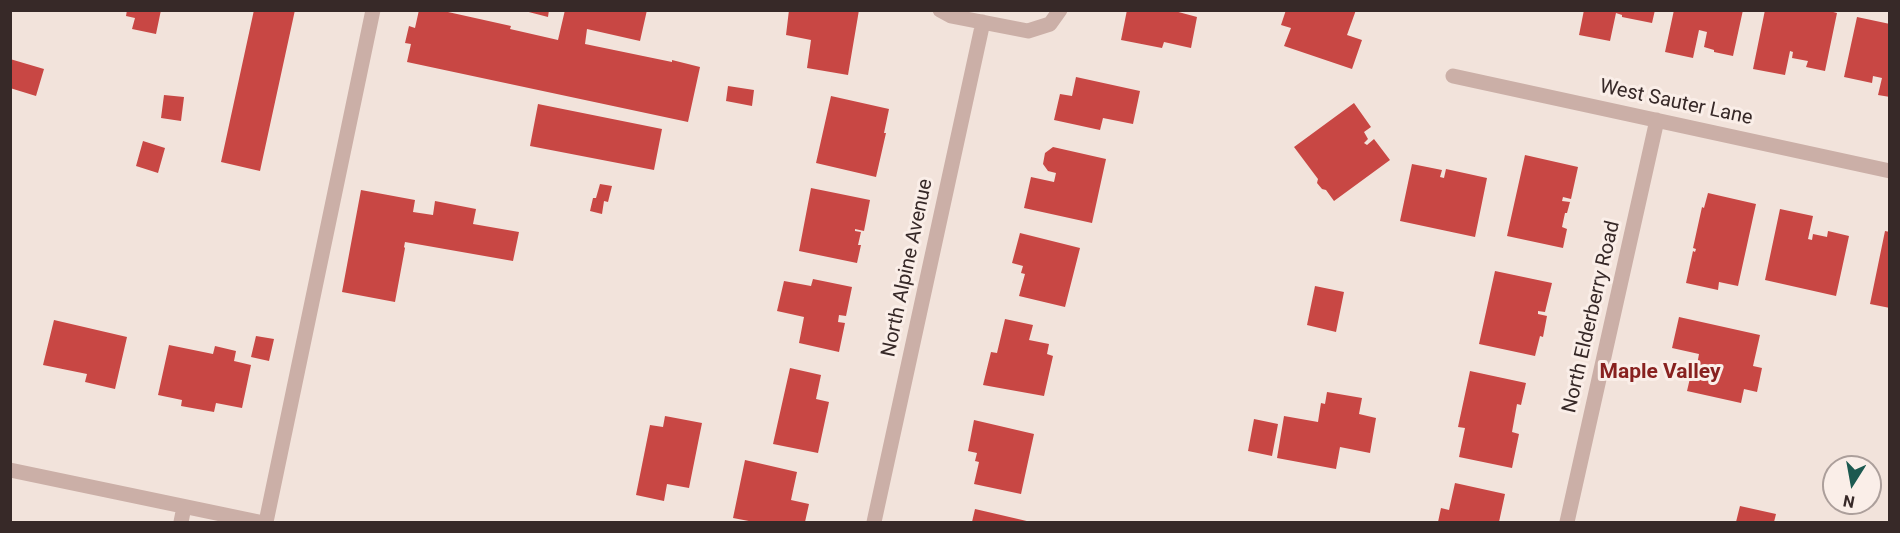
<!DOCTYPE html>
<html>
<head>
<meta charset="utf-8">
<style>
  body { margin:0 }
  #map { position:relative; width:1900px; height:533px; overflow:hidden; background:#f2e3db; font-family:Roboto,sans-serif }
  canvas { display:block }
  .frame { position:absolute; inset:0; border:12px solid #372928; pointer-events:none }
  .north { position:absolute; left:1822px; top:455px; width:60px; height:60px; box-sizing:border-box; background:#faeee8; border:2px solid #ac9f9b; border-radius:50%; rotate:191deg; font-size:16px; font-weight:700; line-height:24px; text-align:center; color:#372928 }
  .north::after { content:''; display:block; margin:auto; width:21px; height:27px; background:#1c5950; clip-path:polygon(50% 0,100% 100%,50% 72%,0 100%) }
</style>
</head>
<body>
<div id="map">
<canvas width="1900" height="533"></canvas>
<div class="frame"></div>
<div class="north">N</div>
</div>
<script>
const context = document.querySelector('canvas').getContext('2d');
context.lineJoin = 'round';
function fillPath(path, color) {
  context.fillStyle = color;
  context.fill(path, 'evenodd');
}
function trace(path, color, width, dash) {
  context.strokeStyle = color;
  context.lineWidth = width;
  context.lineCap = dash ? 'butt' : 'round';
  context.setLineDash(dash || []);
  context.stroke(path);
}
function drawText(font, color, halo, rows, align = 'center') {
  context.font = font + ' Roboto,sans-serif';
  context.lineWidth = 6;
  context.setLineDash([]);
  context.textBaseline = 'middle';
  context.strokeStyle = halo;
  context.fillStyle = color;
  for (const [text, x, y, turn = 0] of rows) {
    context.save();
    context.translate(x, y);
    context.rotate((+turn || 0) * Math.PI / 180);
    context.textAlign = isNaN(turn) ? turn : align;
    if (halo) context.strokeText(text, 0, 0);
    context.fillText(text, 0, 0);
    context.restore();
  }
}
const building = new Path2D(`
  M 127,10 L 161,10 L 156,34 L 132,29 L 135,18 L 126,16 Z
  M 254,10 L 295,10 L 260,171 L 221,162 Z
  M 419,10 L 439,10 L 511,26 L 510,29 L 558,40 L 565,10 L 647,10 L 640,41 L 587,29 L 585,44 L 672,62 L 672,60 L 700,67 L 688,122 L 407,62 L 411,44 L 405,43 L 409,26 L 415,28 Z
  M 521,10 L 549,10 L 548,17 Z
  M 789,10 L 859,10 L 848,75 L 807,68 L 811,40 L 786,35 Z
  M 1127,10 L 1171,10 L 1197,17 L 1191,48 L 1164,42 L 1162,48 L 1121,40 Z
  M 1286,10 L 1356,10 L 1347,35 L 1362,40 L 1352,69 L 1284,46 L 1291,28 L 1281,25 Z
  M 1584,10 L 1655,10 L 1652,23 L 1622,17 L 1622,15 L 1616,13 L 1610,41 L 1579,35 Z
  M 1674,10 L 1743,10 L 1733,56 L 1714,52 L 1714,50 L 1704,47 L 1707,32 L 1699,30 L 1693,58 L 1665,52 Z
  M 1765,10 L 1826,10 L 1837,13 L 1825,71 L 1806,67 L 1808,61 L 1792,58 L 1793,52 L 1790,51 L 1785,75 L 1753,69 Z
  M 1857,17 L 1890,24 L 1890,97 L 1878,95 L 1882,78 L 1873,76 L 1872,83 L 1844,77 Z
  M 10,59 L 44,69 L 36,96 L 10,88 Z
  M 1076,77 L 1140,91 L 1133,124 L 1103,118 L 1100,130 L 1054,120 L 1060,94 L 1072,96 Z
  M 728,86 L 754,90 L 752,106 L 726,101 Z
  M 164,95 L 184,97 L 181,121 L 161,118 Z
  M 831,96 L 889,109 L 884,133 L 886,133 L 876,177 L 816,163 Z
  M 1354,103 L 1371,127 L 1364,132 L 1368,139 L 1364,143 L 1367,145 L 1374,139 L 1390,160 L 1334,201 L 1326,190 L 1322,189 L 1317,183 L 1318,179 L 1294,147 Z
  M 538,104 L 662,129 L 654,170 L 530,146 Z
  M 143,141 L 165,148 L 158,173 L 136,166 Z
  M 1053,147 L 1106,159 L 1092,223 L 1024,208 L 1031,177 L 1054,182 L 1056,173 L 1048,171 L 1043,164 L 1045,153 Z
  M 1525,155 L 1578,167 L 1571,199 L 1563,197 L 1562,201 L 1570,202 L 1567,213 L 1565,213 L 1562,227 L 1567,229 L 1563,248 L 1507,236 Z
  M 1412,164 L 1442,170 L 1440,177 L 1444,178 L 1446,169 L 1487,178 L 1475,237 L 1400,221 Z
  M 600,184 L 612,186 L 608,202 L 604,201 L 602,214 L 590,211 L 593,198 L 596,198 Z
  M 811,188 L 870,200 L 864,231 L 855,229 L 855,231 L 861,232 L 858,245 L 861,245 L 857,263 L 799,251 Z
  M 361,190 L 415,200 L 413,212 L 433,215 L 435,201 L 476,209 L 473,224 L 519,232 L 513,261 L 405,242 L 404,247 L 405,248 L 395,302 L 342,292 Z
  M 1708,193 L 1756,204 L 1738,286 L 1719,282 L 1718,290 L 1686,283 L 1693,251 L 1695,252 L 1696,249 L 1693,248 L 1702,207 L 1704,208 Z
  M 1780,209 L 1813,216 L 1808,239 L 1812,240 L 1813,234 L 1827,237 L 1828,231 L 1849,236 L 1836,296 L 1765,280 Z
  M 1885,231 L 1890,232 L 1890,308 L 1870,304 Z
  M 1020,233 L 1080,248 L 1065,307 L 1019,296 L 1025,274 L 1021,273 L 1023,266 L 1012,263 Z
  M 1495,271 L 1552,283 L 1545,312 L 1538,311 L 1538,314 L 1547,316 L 1543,337 L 1540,336 L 1535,356 L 1479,344 Z
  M 813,279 L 852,287 L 846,316 L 839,315 L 838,322 L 845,323 L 839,352 L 799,343 L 804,317 L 777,311 L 784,281 L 811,286 Z
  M 1315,286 L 1344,292 L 1336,332 L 1307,325 Z
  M 1679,317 L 1760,335 L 1753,366 L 1762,368 L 1757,392 L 1744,389 L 1741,403 L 1687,391 L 1691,374 L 1693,374 L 1695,364 L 1697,365 L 1699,354 L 1672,348 Z
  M 1005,319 L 1033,325 L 1029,340 L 1049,344 L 1047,354 L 1053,356 L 1044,396 L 983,385 L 991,352 L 997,353 Z
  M 54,320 L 127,337 L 115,389 L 85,382 L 87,374 L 43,365 Z
  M 256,336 L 274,339 L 269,361 L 251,357 Z
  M 169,345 L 213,354 L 215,346 L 236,351 L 234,361 L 251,365 L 242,408 L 216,403 L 214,412 L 181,406 L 182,400 L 158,395 Z
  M 790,368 L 821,375 L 816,399 L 829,402 L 818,453 L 773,444 Z
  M 1470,371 L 1526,383 L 1521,405 L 1517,404 L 1512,432 L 1519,434 L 1512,468 L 1459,457 L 1465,428 L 1458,427 Z
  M 1327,392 L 1362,398 L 1359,414 L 1376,418 L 1370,453 L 1340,447 L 1336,469 L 1277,458 L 1284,416 L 1318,422 L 1321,403 L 1325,404 Z
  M 665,416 L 702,423 L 689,488 L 667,484 L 664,501 L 636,495 L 650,425 L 663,427 Z
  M 1254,419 L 1278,424 L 1272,456 L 1248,451 Z
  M 974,420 L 1034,434 L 1021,494 L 974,484 L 979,462 L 975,461 L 977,453 L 968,451 Z
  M 745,460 L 797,472 L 791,500 L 809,504 L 805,522 L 754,522 L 733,518 Z
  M 1455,483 L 1505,494 L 1499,522 L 1438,522 L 1441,508 L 1449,510 Z
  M 1740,506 L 1776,514 L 1774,522 L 1736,522 Z
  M 975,509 L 1031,522 L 972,522 Z`);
const minor = new Path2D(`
  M 940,10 L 951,16 L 1028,31 L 1050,24 L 1060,10
  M 1453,76 L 1890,171
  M 10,470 L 259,522
  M 181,522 L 184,507
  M 266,522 L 373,10
  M 874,522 L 983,22
  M 1567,522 L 1657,120`);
const streetNames = [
  ["West Sauter Lane",1676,103,12],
  ["North Alpine Avenue",908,268,-78],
  ["North Elderberry Road",1592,317,-77]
];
const neighbourhoodNames = [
  ["Maple Valley",1660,373]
];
fillPath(building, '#c84744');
trace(minor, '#cbafa7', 15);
drawText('20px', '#372928', '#faeee8', streetNames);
drawText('bold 21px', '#88211f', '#faeee8', neighbourhoodNames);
</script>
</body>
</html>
